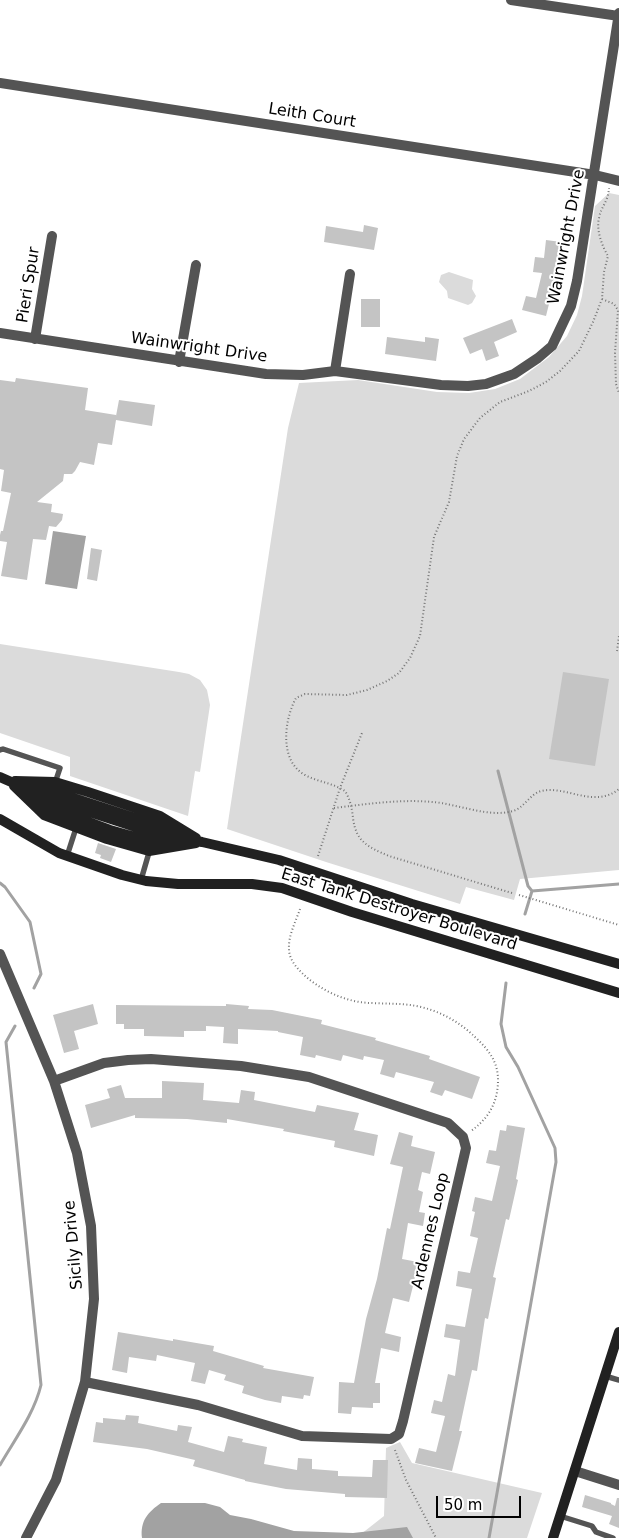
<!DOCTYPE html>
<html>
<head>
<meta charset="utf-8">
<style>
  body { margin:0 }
  #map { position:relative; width:619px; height:1538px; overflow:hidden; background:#fff; font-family:"DejaVu Sans",sans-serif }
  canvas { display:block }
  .scale { position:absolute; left:436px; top:1496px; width:85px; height:22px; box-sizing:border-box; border:2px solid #000; border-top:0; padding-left:6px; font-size:15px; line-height:18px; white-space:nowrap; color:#000; -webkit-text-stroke:4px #fff; paint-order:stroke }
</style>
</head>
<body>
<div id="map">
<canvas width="619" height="1538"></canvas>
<div class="scale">50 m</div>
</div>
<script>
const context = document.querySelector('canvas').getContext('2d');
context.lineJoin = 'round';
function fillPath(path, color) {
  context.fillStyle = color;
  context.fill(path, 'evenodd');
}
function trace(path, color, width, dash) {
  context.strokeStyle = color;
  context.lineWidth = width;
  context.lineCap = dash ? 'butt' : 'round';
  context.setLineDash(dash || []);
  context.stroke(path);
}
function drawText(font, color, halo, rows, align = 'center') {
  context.font = font + ' "DejaVu Sans",sans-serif';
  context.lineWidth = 4;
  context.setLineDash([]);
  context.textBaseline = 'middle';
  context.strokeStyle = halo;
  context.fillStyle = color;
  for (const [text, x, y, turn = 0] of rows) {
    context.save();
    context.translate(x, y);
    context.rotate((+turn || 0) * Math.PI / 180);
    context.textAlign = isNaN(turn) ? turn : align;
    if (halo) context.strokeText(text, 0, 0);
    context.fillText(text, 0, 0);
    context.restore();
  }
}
const green = new Path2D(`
  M 609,193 L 619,195 L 619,870 L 520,879 L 514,900 L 466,887 L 460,904 L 326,862 L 227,829 L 288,428 L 299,383 L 358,380 L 437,392 L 469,393 L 495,389 L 520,379 L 549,357 L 567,336 L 577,315 L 582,296 L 595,206 Z
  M 449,272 L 473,280 L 472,289 L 476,296 L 472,303 L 468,305 L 448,298 L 447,291 L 439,282 L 441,275 Z
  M 0,644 L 179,672 L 189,674 L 200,680 L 207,690 L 210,705 L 200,772 L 195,771 L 188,816 L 70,776 L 70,757 L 0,733 Z
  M 400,1442 L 412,1463 L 542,1493 L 527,1538 L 356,1538 L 384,1516 L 386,1448 Z`);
const water = new Path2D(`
  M 53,531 L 86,536 L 77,589 L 45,584 Z
  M 161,1503 L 205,1503 L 220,1507 L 230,1515 L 251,1519 L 294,1531 L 353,1533 L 407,1527 L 413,1538 L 142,1538 C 140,1521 148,1512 161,1503 Z`);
const stream = new Path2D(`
  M 498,771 L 528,886 L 532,891
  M 0,883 L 5,887 L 30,922 L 41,974 L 34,988
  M 525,914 L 532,891 L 619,884
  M 0,1465 C 15,1439 34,1414 41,1385 L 6,1042 L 15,1026
  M 489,1538 L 556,1162 L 555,1148 L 518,1067 L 506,1047 L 501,1024 L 506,983`);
const building = new Path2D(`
  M 364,225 L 378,228 L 374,250 L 324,242 L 326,226 L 363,232 Z
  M 546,240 L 561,242 L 556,276 L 546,316 L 522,310 L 526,296 L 536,298 L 542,273 L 533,272 L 535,257 L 544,258 Z
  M 361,299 L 380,299 L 380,327 L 361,327 Z
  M 512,319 L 517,332 L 494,342 L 499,356 L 486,361 L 482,349 L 470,354 L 463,338 Z
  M 387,337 L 425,342 L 425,337 L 439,339 L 436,361 L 385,354 Z
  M 16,378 L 88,388 L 85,410 L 116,415 L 116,416 L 119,400 L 155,405 L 152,426 L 116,420 L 112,445 L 98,443 L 94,465 L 80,462 L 75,471 L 72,474 L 64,474 L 63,481 L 37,502 L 52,504 L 51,512 L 63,514 L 62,520 L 56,527 L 49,526 L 46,540 L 33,539 L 27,580 L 1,576 L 7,542 L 0,541 L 0,535 L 1,531 L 3,531 L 11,493 L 1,491 L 4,470 L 0,469 L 0,380 L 15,382 Z
  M 91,548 L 102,550 L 97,581 L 87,579 Z
  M 563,672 L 609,679 L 595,766 L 549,759 Z
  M 98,843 L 116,849 L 111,862 L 100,858 L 101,855 L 95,853 Z
  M 93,1004 L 98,1024 L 74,1031 L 79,1049 L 64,1053 L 53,1015 Z
  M 226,1004 L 249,1006 L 248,1009 L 272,1010 L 322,1020 L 321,1024 L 376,1038 L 375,1040 L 430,1056 L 429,1059 L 480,1077 L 472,1099 L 445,1090 L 442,1096 L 430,1092 L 434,1082 L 396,1072 L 394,1078 L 380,1074 L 384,1060 L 364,1056 L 363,1060 L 343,1055 L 341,1061 L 316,1055 L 315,1058 L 300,1055 L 303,1037 L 278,1032 L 278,1031 L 238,1029 L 238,1044 L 223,1043 L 224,1027 L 206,1026 L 206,1031 L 184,1031 L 184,1037 L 144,1036 L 144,1029 L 124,1029 L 124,1024 L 116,1024 L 116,1005 L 226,1006 Z
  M 162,1081 L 204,1083 L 203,1100 L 239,1103 L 241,1090 L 255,1092 L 254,1100 L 315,1112 L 317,1105 L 359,1113 L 354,1130 L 378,1135 L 374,1156 L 334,1147 L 335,1141 L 283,1131 L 284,1129 L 227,1119 L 227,1123 L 187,1119 L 135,1118 L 135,1115 L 91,1128 L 85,1105 L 110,1098 L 107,1089 L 121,1085 L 125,1098 L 162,1098 Z
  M 507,1125 L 525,1128 L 516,1179 L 518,1180 L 509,1220 L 506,1219 L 493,1277 L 496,1278 L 488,1319 L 485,1318 L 477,1371 L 472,1370 L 459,1431 L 462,1431 L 452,1471 L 415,1463 L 419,1448 L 436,1452 L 445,1416 L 431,1413 L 434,1400 L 442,1402 L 448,1374 L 455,1376 L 460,1340 L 444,1337 L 446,1324 L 465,1327 L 472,1289 L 456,1286 L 458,1271 L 470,1273 L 478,1238 L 470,1236 L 475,1212 L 472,1211 L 475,1197 L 492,1201 L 500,1166 L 486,1163 L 489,1150 L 496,1151 L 500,1130 L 506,1131 Z
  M 399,1132 L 413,1136 L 411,1146 L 435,1152 L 430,1174 L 422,1172 L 418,1190 L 423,1192 L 419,1212 L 425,1213 L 423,1226 L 408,1223 L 402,1259 L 418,1262 L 414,1282 L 409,1302 L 393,1298 L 385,1333 L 401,1337 L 399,1352 L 381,1348 L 375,1383 L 380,1383 L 380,1403 L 373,1403 L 373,1408 L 352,1407 L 351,1414 L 338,1413 L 339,1382 L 354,1383 L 366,1319 L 377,1279 L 387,1228 L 390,1229 L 403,1167 L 390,1164 Z
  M 118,1332 L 173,1341 L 173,1339 L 214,1346 L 213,1351 L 264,1366 L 263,1368 L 314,1377 L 310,1396 L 304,1395 L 303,1399 L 282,1396 L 281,1403 L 265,1400 L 242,1393 L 244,1386 L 224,1380 L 226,1375 L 209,1370 L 205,1384 L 191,1381 L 195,1363 L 157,1355 L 156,1361 L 129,1357 L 127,1373 L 112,1370 Z
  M 126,1415 L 139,1416 L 138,1423 L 177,1431 L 178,1425 L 192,1427 L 188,1442 L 224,1452 L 228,1436 L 243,1439 L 242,1442 L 267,1447 L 264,1464 L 297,1470 L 298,1458 L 312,1459 L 312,1469 L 338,1471 L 338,1476 L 372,1477 L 373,1460 L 388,1460 L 387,1498 L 345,1497 L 345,1494 L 286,1489 L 245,1481 L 245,1480 L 193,1466 L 195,1460 L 147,1449 L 93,1442 L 96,1422 L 103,1423 L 103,1418 L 125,1420 Z
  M 585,1495 L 611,1503 L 611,1504 L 615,1506 L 617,1498 L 619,1498 L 619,1528 L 609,1524 L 612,1516 L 582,1507 Z`);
const path = new Path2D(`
  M 602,299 L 614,304 L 618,310 L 615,353 L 616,384 L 619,393
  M 617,651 L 619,636
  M 334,808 C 367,804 400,799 433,802 C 458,804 488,818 513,811 C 524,808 530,794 541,791 C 566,785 594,809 619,789
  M 318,856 L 340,788 L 362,733
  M 512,893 L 389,856 C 368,847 356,842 353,818 C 352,808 350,799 345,791 C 333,783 318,782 305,775 C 279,761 284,720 296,698 L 305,694 L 347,695 L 367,690 L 387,681 L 399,673 L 410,658 L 420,636 L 434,537 L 449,502 L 457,456 L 464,439 L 480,418 L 500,402 L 529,391 L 546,382 L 560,371 L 579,351 L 593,322 L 602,299 L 604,272 L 608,256 C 602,246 596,230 599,218 C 601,206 608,203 609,188
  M 519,895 L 619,925
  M 300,909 C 296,921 288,936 289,949 C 289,959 296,967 303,974 C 321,991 348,1003 372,1003 C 389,1004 404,1003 421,1007 C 442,1012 461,1023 476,1038 C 489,1050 498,1062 498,1080 C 498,1102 489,1118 471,1131
  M 395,1450 L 406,1480 L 436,1538`);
const lane = new Path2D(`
  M 0,750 L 3,749 L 60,768 L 55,783
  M 67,856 L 77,825
  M 141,880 L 150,849
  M 605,1376 L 619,1380
  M 560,1516 L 592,1526 L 596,1532 L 613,1538`);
const street = new Path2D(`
  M 511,0 L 619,16
  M 0,83 L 595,175 L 619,181
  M 0,333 L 266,374 L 303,375 L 335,371 L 441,385 L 468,386 L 486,384 L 514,374 L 538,358 L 552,346 L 571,306 L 577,281 L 619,13
  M 35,339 L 52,236
  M 179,362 L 196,265
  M 335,371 L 350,274
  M 0,954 L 54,1081 L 77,1153 L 91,1226 L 94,1299 L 85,1382 L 56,1480 L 26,1538
  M 54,1081 L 104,1063 L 128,1060 L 151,1059 L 241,1066 L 309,1077 L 448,1123 L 463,1137 L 466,1148 L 403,1421 L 399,1434 L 391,1439 L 302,1436 L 198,1405 L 85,1382
  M 575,1471 L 619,1485`);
const secondary = new Path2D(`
  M 0,777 L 50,799 L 154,833 L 202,842 L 279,860 L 412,904 L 619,964
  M 15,781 L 55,782 L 88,792 L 160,816 L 196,838
  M 14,786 L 44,815 L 107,839 L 149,851 L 196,843
  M 34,787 L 52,791 L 177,832
  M 34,798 L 47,807 L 110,830 L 152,842 L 173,842
  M 0,819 L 59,853 L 122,875 L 146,881 L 178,884 L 252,884 L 282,888 L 352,912 L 619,993
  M 553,1538 L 619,1332`);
const streetNames = [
  ["Leith Court",312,116,9],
  ["Wainwright Drive",567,237,-79],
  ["Pieri Spur",29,285,-81],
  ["Wainwright Drive",199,348,8],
  ["East Tank Destroyer Boulevard",399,910,17],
  ["Ardennes Loop",431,1231,-77],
  ["Sicily Drive",74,1245,-95]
];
fillPath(green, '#dbdbdb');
fillPath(water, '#a2a2a2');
trace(stream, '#a2a2a2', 3);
fillPath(building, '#c4c4c4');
trace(path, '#767676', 2, [1, 2.5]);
trace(lane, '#545454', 5.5);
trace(street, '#545454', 10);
trace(secondary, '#212121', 10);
drawText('16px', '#000', '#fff', streetNames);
</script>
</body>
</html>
